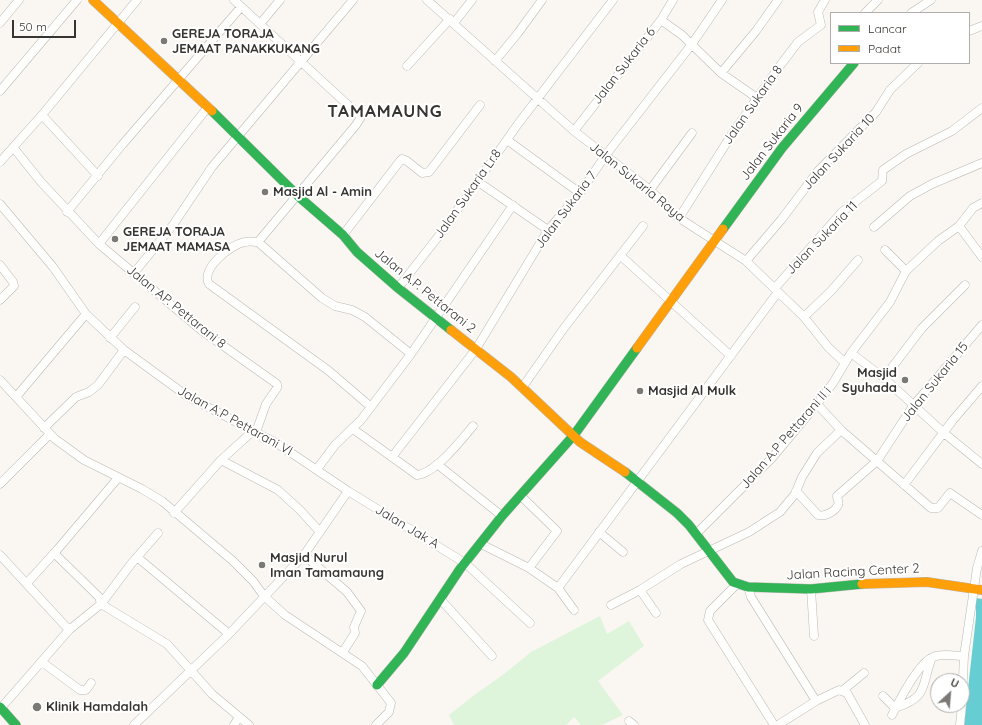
<!DOCTYPE html>
<html>
<head>
<meta charset="utf-8">
<style>
  body { margin:0 }
  #map { position:relative; width:982px; height:725px; overflow:hidden; background:#faf7f2; font-family:Quicksand,sans-serif }
  canvas { display:block }
  .legend { position:absolute; left:830px; top:12px; width:140px; height:52px; box-sizing:border-box; background:#fff; border:1px solid #afaead; margin:0; padding:5px 7px; list-style:none; font-size:12px; color:#373531 }
  .legend li { display:flex; align-items:center; gap:8px; height:20px }
  .legend b { width:20px; border:1px solid #afaead }
  .north { position:absolute; left:930px; top:673px; width:40px; height:40px; box-sizing:border-box; background:#fff; border:1px solid #afaead; border-radius:50%; rotate:26deg; font-size:11px; font-weight:700; line-height:16px; text-align:center; color:#373531 }
  .north::after { content:''; display:block; margin:auto; width:14px; height:18px; background:#7b7975; clip-path:polygon(50% 0,100% 100%,50% 72%,0 100%) }
  .scale { position:absolute; left:12px; top:20px; width:64px; height:18px; box-sizing:border-box; border:2px solid #373531; border-top:0; padding-left:5px; font-size:12px; line-height:14px; white-space:nowrap; color:#373531; -webkit-text-stroke:3px #fff; paint-order:stroke }
</style>
</head>
<body>
<div id="map">
<canvas width="982" height="725"></canvas>
<ul class="legend">
<li><b style="height:5px;background:#30b455"></b>Lancar</li>
<li><b style="height:5px;background:#ff9f0a"></b>Padat</li>
</ul>
<div class="north">U</div>
<div class="scale">50 m</div>
</div>
<script>
const context = document.querySelector('canvas').getContext('2d');
context.lineJoin = 'round';
function fillPath(path, color) {
  context.fillStyle = color;
  context.fill(path, 'evenodd');
}
function trace(path, color, width, dash) {
  context.strokeStyle = color;
  context.lineWidth = width;
  context.lineCap = dash ? 'butt' : 'round';
  context.setLineDash(dash || []);
  context.stroke(path);
}
function drawText(font, color, halo, rows, align = 'center') {
  context.font = font + ' Quicksand,sans-serif';
  context.lineWidth = 4;
  context.setLineDash([]);
  context.textBaseline = 'middle';
  context.strokeStyle = halo;
  context.fillStyle = color;
  for (const [text, x, y, turn = 0] of rows) {
    context.save();
    context.translate(x, y);
    context.rotate((+turn || 0) * Math.PI / 180);
    context.textAlign = isNaN(turn) ? turn : align;
    if (halo) context.strokeText(text, 0, 0);
    context.fillText(text, 0, 0);
    context.restore();
  }
}
const green = new Path2D(`
  M 600,616 L 607,634 L 629,621 L 644,646 L 598,681 L 623,715 L 602,725 L 581,725 L 574,717 L 566,725 L 454,725 L 449,715 L 473,696 L 504,674 L 531,652 Z`);
const water = new Path2D(`
  M 976,598 L 982,599 L 982,725 L 964,725 L 976,617 Z`);
const street = new Path2D(`
  M 234,0 L 361,117 L 356,125 L 258,242 L 322,298 L 335,306 L 352,310 L 365,317 L 411,354
  M 427,0 L 574,131 L 650,190 L 679,218 L 746,261 L 804,317 L 828,347 L 845,363
  M 865,13 L 878,0
  M 911,13 L 931,0
  M 661,20 L 682,35 L 721,73 L 757,98
  M 0,23 L 19,0
  M 454,23 L 472,0
  M 260,24 L 280,0
  M 969,31 L 982,26
  M 495,61 L 518,33 L 542,0
  M 407,66 L 450,19
  M 721,73 L 756,31 L 778,0
  M 0,91 L 77,0
  M 42,115 L 98,176
  M 574,131 L 661,20 L 673,0
  M 507,140 L 580,193
  M 13,147 L 41,182 L 99,244 L 201,330 L 277,384 L 277,388 L 266,404 L 256,432
  M 0,162 L 42,115 L 137,0
  M 477,181 L 548,230
  M 650,190 L 692,133
  M 0,204 L 53,267 L 86,314 L 124,350 L 187,396 L 278,444 L 348,491 L 465,563 L 530,623
  M 67,212 L 122,145 L 241,7
  M 679,218 L 732,134 L 779,67 L 798,42 L 821,25 L 818,12 L 825,0
  M 959,226 L 982,257
  M 874,227 L 910,196 L 932,184 L 982,163
  M 343,235 L 400,161 L 402,159 L 407,161 L 422,173 L 429,172 L 480,105
  M 258,242 C 254,242 249,241 245,242 C 231,244 200,269 209,284 L 329,371 L 371,407
  M 99,244 L 208,107
  M 885,250 L 906,271
  M 621,256 L 731,356
  M 746,261 L 781,220 L 818,171 L 876,112 L 890,90 L 918,63
  M 0,265 L 13,282 L 14,286 L 0,300
  M 134,273 L 173,225 L 212,167 L 353,0
  M 398,288 L 441,233 L 518,124 L 613,0
  M 775,288 L 842,212 L 882,181 L 883,170 L 906,154 L 952,131 L 982,108
  M 804,317 L 831,291 L 858,260
  M 110,338 L 135,307
  M 851,353 L 884,378 L 944,433 L 982,464
  M 884,378 L 922,328 L 965,285
  M 0,380 L 55,439 L 84,460 L 142,489 L 162,501 L 233,561 L 253,581 L 264,596 L 285,615 L 362,666 L 391,703 L 389,712 L 376,725
  M 522,388 L 564,328 L 643,226
  M 16,397 L 86,314
  M 817,404 L 841,430 L 931,508 L 938,508 L 950,493 L 982,515
  M 44,428 L 76,397 L 89,392 L 98,385 L 124,350
  M 353,429 L 417,475 C 436,473 461,440 473,426
  M 392,457 L 476,349 L 548,230 L 580,193 L 605,156 L 692,44 L 722,0
  M 221,460 L 278,490 L 300,510 L 320,532
  M 437,464 L 502,516
  M 317,469 L 335,445 L 361,420 L 411,354 L 513,205
  M 0,484 L 50,434
  M 904,485 L 953,420 L 982,386
  M 796,491 L 818,515 C 824,517 835,512 838,505 C 840,503 837,499 837,496 L 877,461 L 913,406 L 982,325
  M 521,496 L 557,531 L 529,568
  M 174,513 L 221,460 L 253,431
  M 599,532 L 623,552
  M 696,534 L 772,458 L 817,404 L 833,383 L 851,353 L 890,302 L 906,271 L 938,241 L 959,226 L 973,208 L 982,203
  M 481,544 L 529,568 L 558,588 L 778,292
  M 54,553 L 99,597 L 101,604 L 167,644 L 212,694 L 249,725
  M 0,555 L 69,630
  M 304,555 L 347,592 L 361,611 L 354,627 L 355,633 L 343,652
  M 137,557 L 229,634
  M 27,583 L 57,550 L 118,478
  M 737,584 L 710,611 L 708,620 L 774,725
  M 748,587 L 751,597 L 816,701 L 839,690 L 847,693 L 865,725
  M 558,588 L 574,610
  M 811,589 L 814,636
  M 640,590 L 656,613
  M 441,600 L 492,656
  M 611,605 L 640,590 L 681,564 L 749,532 L 780,512 L 795,494 L 802,477 L 817,453 L 841,430
  M 42,662 L 80,690 L 86,690 L 91,683
  M 842,691 L 864,673
  M 883,696 L 895,708 C 928,697 921,688 931,660
  M 962,699 L 964,656 L 977,568 L 982,551
  M 0,709 L 69,630 L 101,604 L 131,564 L 158,533
  M 892,715 C 899,701 918,663 933,657 C 942,653 955,656 964,656
  M 629,721 L 634,725
  M 134,725 L 229,634 L 304,555 L 348,491
  M 234,725 L 239,717
  M 778,725 L 816,701
  M 960,725 L 962,705`);
const fast = new Path2D(`
  M 212,111 L 298,196 L 343,235 L 357,252 L 398,288 L 451,330
  M 723,229 L 782,148 L 854,63
  M 625,472 L 677,513 L 689,525 L 733,582 L 748,587 L 811,589 L 862,584
  M 377,685 L 404,653 L 460,569 L 502,516 L 574,435 L 637,348
  M 0,707 L 16,725`);
const slow = new Path2D(`
  M 93,0 L 212,111
  M 451,330 L 511,377 L 580,442 L 625,472
  M 637,348 L 723,229
  M 862,584 L 927,582 L 982,590`);
const markers = [
  [164,41,4,"#7b7975"],
  [265,192,4,"#7b7975"],
  [115,239,4,"#7b7975"],
  [905,380,4,"#7b7975"],
  [640,391,4,"#7b7975"],
  [262,565,4,"#7b7975"],
  [37,707,5,"#7b7975"]
];
const poiNames = [
  ["GEREJA TORAJA",172,34],
  ["JEMAAT PANAKKUKANG",172,49],
  ["Masjid Al - Amin",273,192],
  ["GEREJA TORAJA",123,232],
  ["JEMAAT MAMASA",123,247],
  ["Masjid",897,373,"right"],
  ["Syuhada",897,388,"right"],
  ["Masjid Al Mulk",648,391],
  ["Masjid Nurul",270,558],
  ["Iman Tamamaung",270,573],
  ["Klinik Hamdalah",46,707]
];
const streetNames = [
  ["Jalan Sukaria 6",624,66,-52],
  ["Jalan Sukaria 8",753,105,-55],
  ["Jalan Sukaria 9",772,142,-52],
  ["Jalan Sukaria 10",839,152,-47],
  ["Jalan Sukaria Raya",637,182,39],
  ["Jalan Sukaria Lr.8",468,194,-55],
  ["Jalan Sukaria 7",566,210,-53],
  ["Jalan Sukaria 11",822,238,-46],
  ["Jalan A.P. Pettarani 2",425,291,39],
  ["Jalan AP. Pettarani 8",176,307,39],
  ["Jalan Sukaria 15",935,382,-51],
  ["Jalan A.P Pettarani VI",235,421,29],
  ["Jalan A.P Pettarani II i",786,438,-49],
  ["Jalan Jak A",407,527,31],
  ["Jalan Racing Center 2",853,572,-3]
];
const districtNames = [
  ["TAMAMAUNG",385,112]
];
fillPath(green, '#def5dc');
fillPath(water, '#66ced2');
trace(street, '#bbb9b6', 9);
trace(fast, '#bbb9b6', 10);
trace(slow, '#bbb9b6', 10);
trace(street, '#fefefd', 8);
trace(fast, '#30b455', 9);
trace(slow, '#ff9f0a', 9);
for (const [x, y, r, color] of markers) {
  const dot = new Path2D();
  dot.arc(x, y, r, 0, 2 * Math.PI);
  context.fillStyle = color;
  context.fill(dot);
  trace(dot, '#fff', 1.5);
}
drawText('bold 13px', '#373531', '#fff', poiNames, 'left');
drawText('13px', '#373531', '#fff', streetNames);
context.letterSpacing = '1px';
drawText('bold 17px', '#373531', '#fff', districtNames);
context.letterSpacing = '0px';
</script>
</body>
</html>
